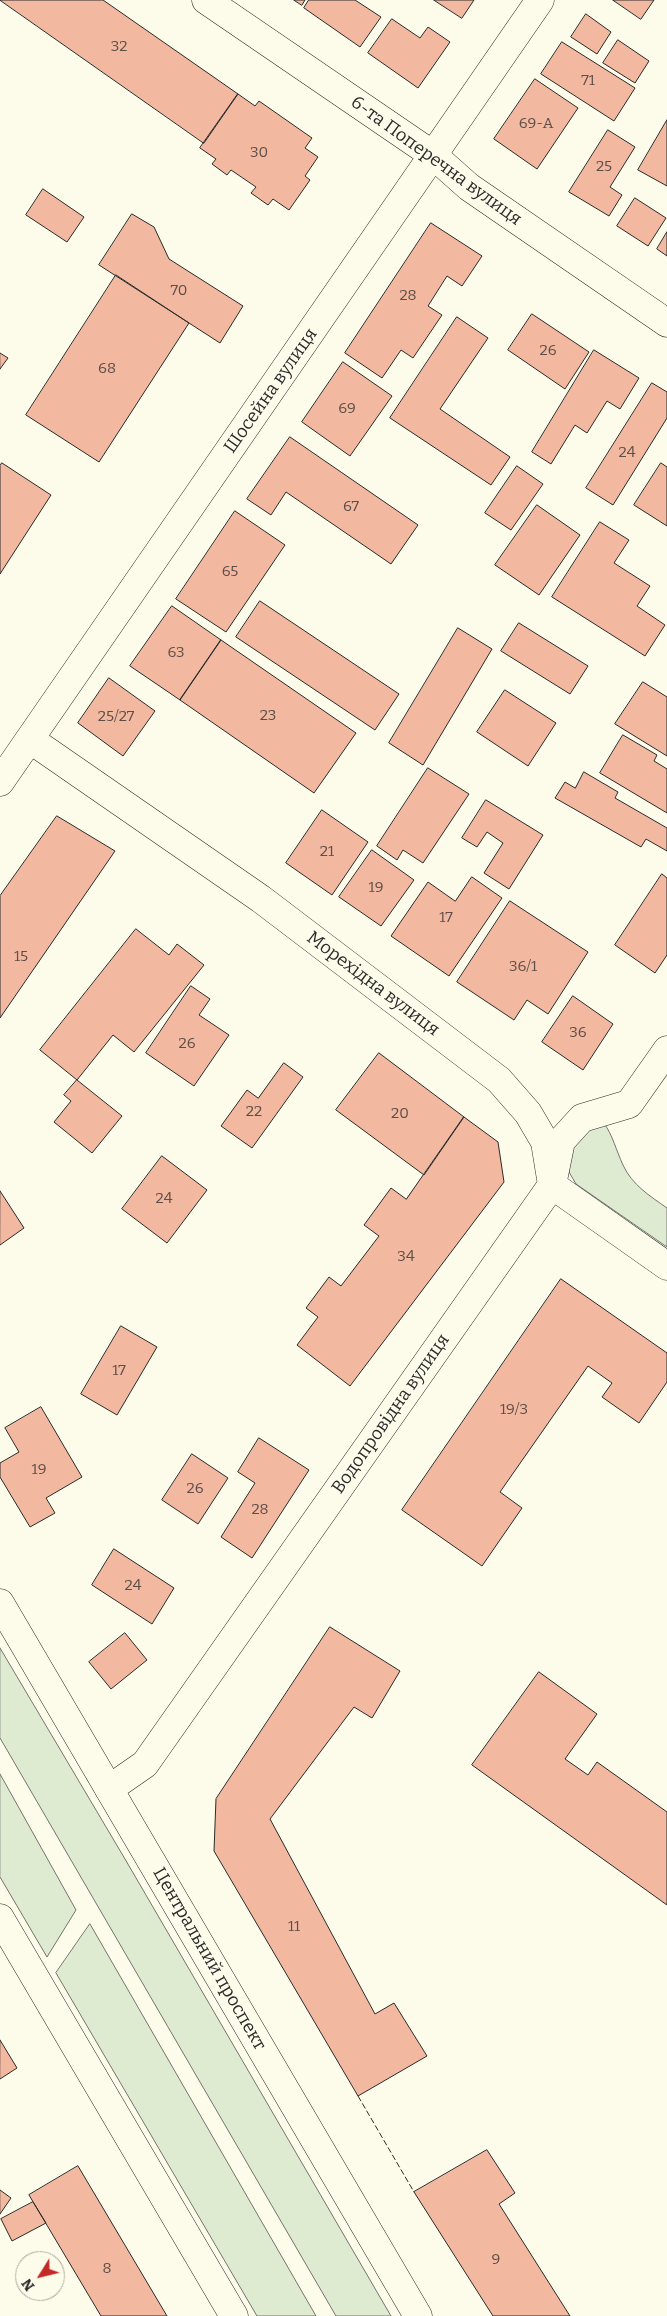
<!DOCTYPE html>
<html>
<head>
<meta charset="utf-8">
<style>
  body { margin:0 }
  #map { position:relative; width:667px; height:2316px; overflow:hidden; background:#fdfbea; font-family:Bitter,serif }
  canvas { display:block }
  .north { position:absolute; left:15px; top:2251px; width:50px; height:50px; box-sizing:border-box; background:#fdfbea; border:1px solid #a9a89e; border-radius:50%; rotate:234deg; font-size:14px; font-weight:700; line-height:20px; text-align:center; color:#2b2b2b }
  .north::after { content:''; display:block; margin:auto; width:18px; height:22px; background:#c62828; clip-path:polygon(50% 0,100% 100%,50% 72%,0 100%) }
</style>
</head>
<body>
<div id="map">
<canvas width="667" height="2316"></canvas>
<div class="north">N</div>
</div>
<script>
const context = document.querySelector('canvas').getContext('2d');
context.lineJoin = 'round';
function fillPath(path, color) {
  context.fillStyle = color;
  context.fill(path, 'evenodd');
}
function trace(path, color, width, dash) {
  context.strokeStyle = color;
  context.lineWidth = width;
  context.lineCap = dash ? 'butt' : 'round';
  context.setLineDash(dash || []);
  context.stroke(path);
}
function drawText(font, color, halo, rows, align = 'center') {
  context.font = font + ' Bitter,serif';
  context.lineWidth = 4;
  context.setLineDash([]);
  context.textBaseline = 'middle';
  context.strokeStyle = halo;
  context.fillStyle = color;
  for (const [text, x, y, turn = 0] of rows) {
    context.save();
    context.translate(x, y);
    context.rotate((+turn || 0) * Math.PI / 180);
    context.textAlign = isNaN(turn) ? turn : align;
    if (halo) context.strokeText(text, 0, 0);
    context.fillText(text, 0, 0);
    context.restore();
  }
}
const green = new Path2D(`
  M 604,1123 C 613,1136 616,1150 623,1165 C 632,1185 650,1196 667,1208 L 667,1247 L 576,1184 L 569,1172 L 569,1142 L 588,1124 Z
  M 0,1648 L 125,1859 L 391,2316 L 336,2316 L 0,1738 Z
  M 0,1774 L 76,1910 L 47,1957 L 0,1877 Z
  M 90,1924 L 316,2316 L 257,2316 L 56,1973 Z`);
const building = new Path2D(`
  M 0,0 L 103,0 L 238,94 L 204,143 Z
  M 294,0 L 305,0 L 302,5 Z
  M 309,0 L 355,0 L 381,17 L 360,47 L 304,8 Z
  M 434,0 L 474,0 L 462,18 Z
  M 613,0 L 654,0 L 641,19 Z
  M 586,14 L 611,32 L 597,54 L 571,37 Z
  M 392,19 L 420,38 L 428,27 L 450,42 L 418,88 L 368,53 Z
  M 618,40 L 649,61 L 635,83 L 603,63 Z
  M 562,42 L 635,88 L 614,121 L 541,74 Z
  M 535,79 L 578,108 L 537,169 L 494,139 Z
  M 238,94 L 255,106 L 259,101 L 312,138 L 305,148 L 318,157 L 305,176 L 310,180 L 289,210 L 273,199 L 268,205 L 251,193 L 256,187 L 231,170 L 227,175 L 212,164 L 216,159 L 200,148 Z
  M 667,120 L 667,186 L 638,170 Z
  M 608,130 L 635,147 L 610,187 L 622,195 L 609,216 L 569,192 Z
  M 43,189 L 84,217 L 67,242 L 26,215 Z
  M 635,198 L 666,218 L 648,246 L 617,226 Z
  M 132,214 L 154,227 L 169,259 L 243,306 L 220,343 L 99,265 Z
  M 431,223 L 482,256 L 462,286 L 447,276 L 428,306 L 442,315 L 413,358 L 401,350 L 382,378 L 345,353 Z
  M 667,232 L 667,256 L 657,249 Z
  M 116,275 L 189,323 L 99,462 L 26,415 Z
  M 532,314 L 589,352 L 565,389 L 508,350 Z
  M 457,317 L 488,338 L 440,409 L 510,457 L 491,485 L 390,418 Z
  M 594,350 L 639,378 L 620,409 L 607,401 L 587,433 L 575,425 L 551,464 L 532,452 Z
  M 0,353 L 8,358 L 0,369 Z
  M 343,362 L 392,396 L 350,456 L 302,422 Z
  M 652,383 L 667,392 L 667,418 L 613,505 L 586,488 Z
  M 290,437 L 418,525 L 391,564 L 286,492 L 271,515 L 247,499 Z
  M 2,463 L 51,495 L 0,574 L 0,466 Z
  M 661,463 L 667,467 L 667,526 L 634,505 Z
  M 517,466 L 543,484 L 511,530 L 485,513 Z
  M 537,505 L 580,535 L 539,595 L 495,565 Z
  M 235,511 L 285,545 L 226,632 L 176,599 Z
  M 600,522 L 629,540 L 614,563 L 650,586 L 637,606 L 665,625 L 645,656 L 552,597 Z
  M 260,601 L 399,694 L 375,730 L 236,637 Z
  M 172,606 L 221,640 L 180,700 L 130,666 Z
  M 519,623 L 588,666 L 570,694 L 501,651 Z
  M 458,628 L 492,649 L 423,765 L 389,743 Z
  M 221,640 L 356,733 L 314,793 L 180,700 Z
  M 109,678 L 155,711 L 123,756 L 78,723 Z
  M 643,682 L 667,697 L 667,756 L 615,724 Z
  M 505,690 L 556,723 L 528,766 L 477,732 Z
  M 623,735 L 657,755 L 654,761 L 667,769 L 667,813 L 600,773 Z
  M 428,768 L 469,794 L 423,863 L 403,850 L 397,860 L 377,846 Z
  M 584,772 L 618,792 L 615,798 L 667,828 L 667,851 L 646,839 L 641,847 L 555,798 L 565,782 L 575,788 Z
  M 486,800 L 543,835 L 509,889 L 484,873 L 503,843 L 487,832 L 477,847 L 462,838 Z
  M 322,810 L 368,842 L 332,895 L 286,863 Z
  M 57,816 L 115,851 L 0,1018 L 0,896 Z
  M 372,850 L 414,880 L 381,926 L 339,897 Z
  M 662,874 L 667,878 L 667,955 L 655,973 L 615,945 Z
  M 472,877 L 502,898 L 449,976 L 391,936 L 428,882 L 455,901 Z
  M 510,901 L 588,952 L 548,1014 L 527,1000 L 514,1020 L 457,982 Z
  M 136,929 L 169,955 L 177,944 L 204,965 L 134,1052 L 113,1035 L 77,1080 L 40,1050 Z
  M 191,986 L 210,999 L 199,1015 L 229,1035 L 194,1086 L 146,1053 Z
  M 573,996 L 613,1024 L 583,1070 L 542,1042 Z
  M 379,1053 L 464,1117 L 424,1175 L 336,1110 Z
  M 284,1063 L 303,1077 L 252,1148 L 221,1126 L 247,1090 L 258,1098 Z
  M 77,1080 L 122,1116 L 92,1153 L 54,1122 L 71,1101 L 64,1095 Z
  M 464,1117 L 498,1142 L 504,1182 L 350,1386 L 297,1345 L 318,1317 L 306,1308 L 329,1277 L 341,1286 L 379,1236 L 364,1225 L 391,1188 L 406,1199 Z
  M 162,1156 L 207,1190 L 167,1243 L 122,1209 Z
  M 0,1191 L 24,1228 L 0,1245 Z
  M 561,1279 L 667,1353 L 667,1382 L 639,1423 L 602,1397 L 612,1383 L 588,1366 L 500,1492 L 522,1508 L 482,1566 L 402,1510 Z
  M 121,1326 L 157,1347 L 117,1415 L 81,1394 Z
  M 41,1407 L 82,1477 L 46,1498 L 55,1513 L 30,1527 L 0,1477 L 0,1463 L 19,1452 L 5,1428 Z
  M 259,1438 L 309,1470 L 252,1558 L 221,1537 L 255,1483 L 238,1472 Z
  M 192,1454 L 228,1478 L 198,1524 L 162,1500 Z
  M 114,1549 L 174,1588 L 152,1624 L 92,1585 Z
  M 330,1627 L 400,1671 L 372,1718 L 354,1707 L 270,1819 L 375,2014 L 394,2003 L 427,2056 L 358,2096 L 214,1851 L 216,1799 Z
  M 125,1633 L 147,1660 L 111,1689 L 89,1662 Z
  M 539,1672 L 597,1714 L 565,1759 L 588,1775 L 597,1762 L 667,1812 L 667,1905 L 472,1765 Z
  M 0,2040 L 17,2068 L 0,2079 Z
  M 487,2150 L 515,2193 L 499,2204 L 570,2316 L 493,2316 L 414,2192 Z
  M 78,2166 L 167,2316 L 101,2316 L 29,2195 Z
  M 0,2190 L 11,2198 L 0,2214 Z
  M 33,2202 L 46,2223 L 12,2241 L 1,2219 Z`);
const minor = new Path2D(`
  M 206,0 L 433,155 L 469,187 L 667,323
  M 31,740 L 261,899 L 499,1080 L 528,1113 L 545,1142 L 552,1185 L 667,1266
  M 0,782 L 540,0
  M 109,1789 L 145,1764 L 552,1185 L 561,1141 L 582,1118 L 629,1104 L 667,1050`);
const major = new Path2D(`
  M 0,1603 L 418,2316
  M 0,1918 L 234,2316`);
const fence = new Path2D(`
  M 358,2096 L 414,2192`);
const numberNames = [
  ["32",119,47],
  ["71",588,81],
  ["69-А",536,124],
  ["30",259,153],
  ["25",604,167],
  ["70",179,291],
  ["28",408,296],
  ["26",548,351],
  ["68",107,369],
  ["69",347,409],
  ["24",627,453],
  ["67",351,507],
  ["65",230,572],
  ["63",176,653],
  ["23",268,716],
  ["25/27",116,717],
  ["21",327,852],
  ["19",376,888],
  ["17",446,918],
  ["15",21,957],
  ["36/1",523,967],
  ["36",578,1033],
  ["26",187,1044],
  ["22",254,1112],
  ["20",400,1114],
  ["24",164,1199],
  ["34",406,1257],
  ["17",119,1371],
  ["19/3",514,1410],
  ["19",39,1470],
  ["26",195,1489],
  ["28",260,1510],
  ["24",133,1586],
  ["11",294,1927],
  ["9",496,2260],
  ["8",107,2269]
];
const streetNames = [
  ["6-та Поперечна вулиця",436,161,36],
  ["Шосейна вулиця",271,391,-55],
  ["Морехідна вулиця",373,984,37],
  ["Водопровідна вулиця",391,1414,-55],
  ["Центральний проспект",209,1959,60]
];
fillPath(green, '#deebd1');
trace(green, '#74746e', 1);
fillPath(building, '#f2b8a0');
trace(building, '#2b2b2b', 1);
trace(minor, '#2b2b2b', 29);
trace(major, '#2b2b2b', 29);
trace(minor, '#fdfbea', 28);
trace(major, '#fdfbea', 28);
trace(fence, '#2b2b2b', 1, [6, 2.5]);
drawText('15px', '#5d4e48', null, numberNames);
drawText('18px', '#2b2b2b', '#fdfbea', streetNames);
</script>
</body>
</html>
